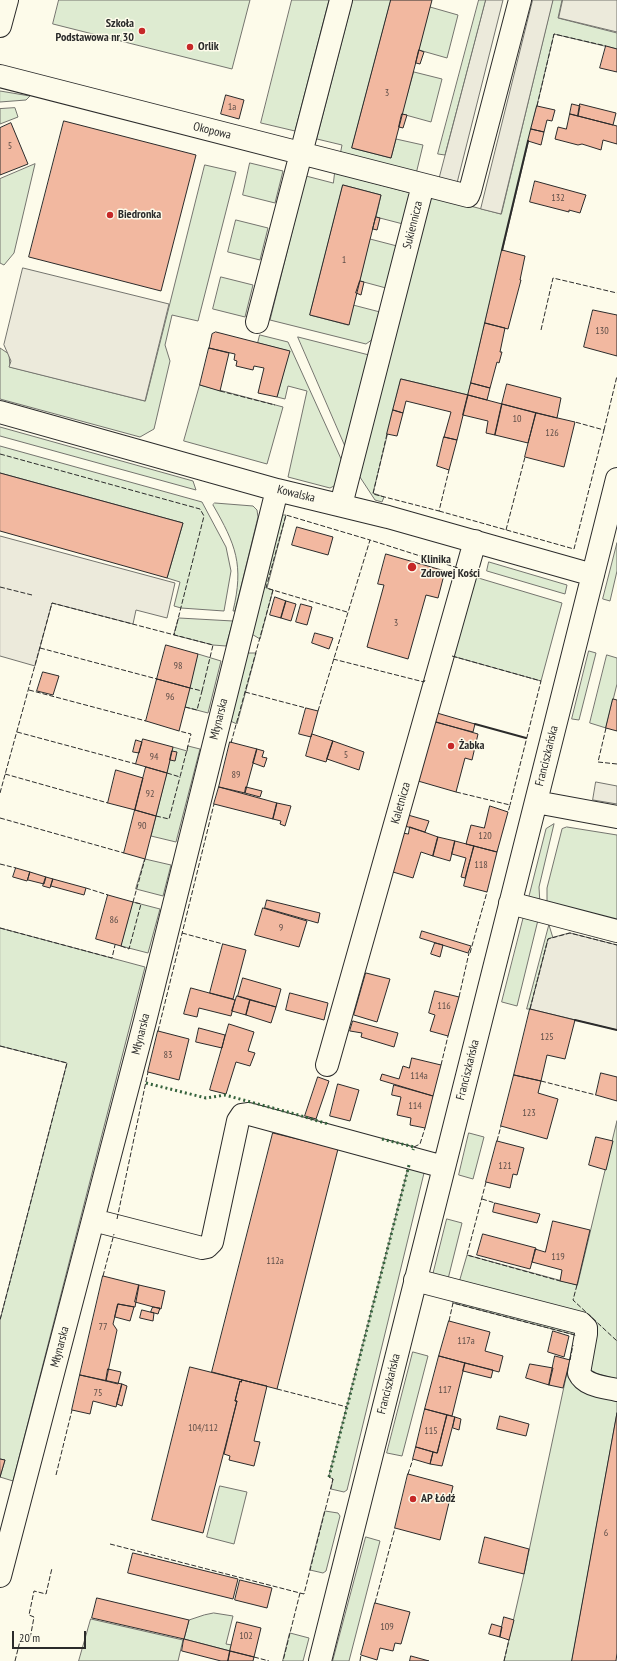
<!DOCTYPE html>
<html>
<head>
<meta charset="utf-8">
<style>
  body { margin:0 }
  #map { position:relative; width:617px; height:1661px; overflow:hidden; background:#fdfbea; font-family:"PT Sans Narrow",sans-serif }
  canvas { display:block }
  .scale { position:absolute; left:12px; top:1631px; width:74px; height:18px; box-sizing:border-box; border:2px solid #2b2b2b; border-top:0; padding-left:5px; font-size:12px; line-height:14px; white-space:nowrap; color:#2b2b2b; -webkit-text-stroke:3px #fdfbea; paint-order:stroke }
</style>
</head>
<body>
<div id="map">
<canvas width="617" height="1661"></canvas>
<div class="scale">20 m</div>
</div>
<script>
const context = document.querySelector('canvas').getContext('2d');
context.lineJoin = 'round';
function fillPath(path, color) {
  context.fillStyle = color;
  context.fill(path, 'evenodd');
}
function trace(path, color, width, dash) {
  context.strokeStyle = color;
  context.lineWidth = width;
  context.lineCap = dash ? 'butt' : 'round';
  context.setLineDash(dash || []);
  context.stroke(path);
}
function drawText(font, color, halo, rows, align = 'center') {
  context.font = font + ' "PT Sans Narrow",sans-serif';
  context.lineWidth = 3;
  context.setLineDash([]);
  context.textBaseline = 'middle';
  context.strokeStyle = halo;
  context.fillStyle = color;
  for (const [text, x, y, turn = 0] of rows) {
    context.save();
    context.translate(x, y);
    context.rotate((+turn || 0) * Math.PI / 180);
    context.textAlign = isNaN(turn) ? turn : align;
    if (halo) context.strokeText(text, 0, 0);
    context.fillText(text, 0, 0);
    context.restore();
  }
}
const green = new Path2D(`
  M 59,0 L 250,0 L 232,69 L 53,24 Z
  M 292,0 L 329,0 L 295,131 L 261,123 Z
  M 353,0 L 391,0 L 352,148 L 391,158 L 396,139 L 423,145 L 416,174 L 340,155 L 342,145 L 317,139 Z
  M 479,0 L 486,0 L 445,155 L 438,154 Z
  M 553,0 L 562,0 L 558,18 L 617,33 L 617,49 L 554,34 L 468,395 L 401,379 L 373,493 L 384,497 L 382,502 L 375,500 L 356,471 L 428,195 L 501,214 Z
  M 430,7 L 458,15 L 447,58 L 419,50 Z
  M 414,72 L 442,79 L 431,122 L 402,114 Z
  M 0,91 L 30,96 L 26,100 L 0,102 Z
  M 15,108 L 18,117 L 0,124 L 0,109 Z
  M 250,163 L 283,171 L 275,203 L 243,195 Z
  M 35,164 L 14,253 L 4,265 L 0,263 L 0,179 Z
  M 205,165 L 236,172 L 198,321 L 172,315 L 165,345 L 170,361 L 154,429 L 140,437 L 0,399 L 0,348 L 9,354 L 10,367 L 145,401 Z
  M 335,173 L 411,193 L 403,224 L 376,217 L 381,195 L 343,185 L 310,315 L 348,325 L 353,305 L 380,312 L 373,339 L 366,344 L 270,320 L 306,176 L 333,183 Z
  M 236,220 L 268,228 L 260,260 L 228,252 Z
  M 370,239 L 397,246 L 386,288 L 360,281 Z
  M 221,277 L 253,285 L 245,317 L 213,309 Z
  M 260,335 L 288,342 L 342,461 L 336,485 L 330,488 L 288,477 L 307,391 L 288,386 L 285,399 L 277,397 L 289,351 L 258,343 Z
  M 298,337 L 369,355 L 346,448 Z
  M 200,385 L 283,407 L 267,464 L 184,441 Z
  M 0,427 L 193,481 L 196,490 L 0,436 Z
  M 0,446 L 202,502 L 226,547 L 231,571 L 224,611 L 181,608 L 174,606 L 180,582 L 167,578 L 183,523 L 0,473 Z
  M 215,503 L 253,506 L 257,510 L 258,517 L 235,611 L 233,611 C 244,565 236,545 213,505 Z
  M 283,515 L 286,515 L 267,588 L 273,590 L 260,639 L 250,633 Z
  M 617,543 L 617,571 L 610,601 L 603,599 Z
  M 489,562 L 567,585 L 565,594 L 487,571 Z
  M 475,577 L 562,603 L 541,681 L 452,656 Z
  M 179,618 L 233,621 L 226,646 L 213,645 L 174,635 Z
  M 589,651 L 596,653 L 579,720 L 572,719 Z
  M 245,653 L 256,653 L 237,724 L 228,720 Z
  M 198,654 L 221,661 L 208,713 L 185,707 Z
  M 607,655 L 617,658 L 617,684 L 606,728 L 590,723 Z
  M 188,746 L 200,749 L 176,842 L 151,836 L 173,747 L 187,751 Z
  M 554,824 L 539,887 L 540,905 L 528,900 L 546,829 Z
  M 567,827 L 617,835 L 617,925 L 547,905 L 547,888 L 562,829 Z
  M 145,859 L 171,865 L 163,896 L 136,889 Z
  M 133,902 L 160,909 L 148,953 L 121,946 Z
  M 524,916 L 538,920 L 517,1006 L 502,1002 Z
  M 549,925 L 553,938 L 548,939 L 530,1009 L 527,1009 Z
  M 0,928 L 145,967 L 13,1481 L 0,1477 L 5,1460 L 0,1459 L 0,1320 L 67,1063 L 0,1046 Z
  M 617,1121 L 617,1379 L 589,1372 L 596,1327 L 458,1286 L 467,1255 L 577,1285 Z
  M 469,1133 L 484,1137 L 473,1179 L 459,1175 Z
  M 409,1166 L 421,1169 L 424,1173 L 347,1490 L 344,1492 L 331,1489 L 333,1479 L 329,1477 Z
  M 447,1219 L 462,1223 L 447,1283 L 432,1279 Z
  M 455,1298 L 581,1332 L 571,1382 L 617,1397 L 617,1413 L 572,1661 L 504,1661 L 524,1574 L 575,1335 L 453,1303 Z
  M 413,1352 L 428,1356 L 402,1456 L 387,1453 Z
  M 220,1486 L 247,1492 L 234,1544 L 207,1537 Z
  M 325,1511 L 338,1513 L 340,1516 L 326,1571 L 323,1573 L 310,1570 Z
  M 366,1537 L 380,1541 L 349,1661 L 333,1661 Z
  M 214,1613 L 233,1616 L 226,1644 L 232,1645 L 230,1651 L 184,1639 L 189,1620 L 204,1615 Z
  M 91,1619 L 183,1640 L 178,1661 L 79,1661 Z
  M 290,1633 L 309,1638 L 303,1661 L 283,1661 Z`);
const parking = new Path2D(`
  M 486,0 L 503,0 L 457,183 L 439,180 Z
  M 533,0 L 553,0 L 501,214 L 481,209 Z
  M 563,0 L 617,0 L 617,32 L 559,18 Z
  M 23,268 L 169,304 L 145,401 L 9,367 L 11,361 L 4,345 Z
  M 0,536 L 175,583 L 167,618 L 136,610 L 133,624 L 52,603 L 35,666 L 0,656 Z
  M 596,782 L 617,786 L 617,804 L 593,800 Z
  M 570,933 L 617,945 L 617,1030 L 530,1009 L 548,939 Z`);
const building = new Path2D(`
  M 391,0 L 432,0 L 391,158 L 352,148 Z
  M 606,46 L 617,49 L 617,72 L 600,68 Z
  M 419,50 L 424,52 L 420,64 L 416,63 Z
  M 226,95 L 244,100 L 239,119 L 221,114 Z
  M 572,104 L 580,106 L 578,116 L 570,114 Z
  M 580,104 L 616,113 L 613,125 L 578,116 Z
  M 537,106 L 555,110 L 552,121 L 547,120 L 544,132 L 531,129 Z
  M 402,114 L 407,115 L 403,128 L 399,127 Z
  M 570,114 L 617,126 L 617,144 L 603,140 L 601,150 L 582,144 L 578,145 L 555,139 L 558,127 L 566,129 Z
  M 64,121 L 196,155 L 161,291 L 29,257 Z
  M 11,123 L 28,164 L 0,175 L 0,128 Z
  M 531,129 L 544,132 L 541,145 L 528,141 Z
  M 535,181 L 586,195 L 580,213 L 569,210 L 569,212 L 530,202 Z
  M 343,185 L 381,195 L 349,325 L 310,315 Z
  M 376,217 L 380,218 L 377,230 L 373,229 Z
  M 502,250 L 525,256 L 520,280 L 521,280 L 508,329 L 485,323 Z
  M 360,281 L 364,282 L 361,295 L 356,293 Z
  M 593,310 L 617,315 L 617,356 L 584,347 Z
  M 485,323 L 505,328 L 500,352 L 502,352 L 499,363 L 497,362 L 490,388 L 471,383 Z
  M 216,332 L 290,351 L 277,397 L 258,393 L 264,368 L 254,366 L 253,370 L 236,366 L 237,361 L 234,360 L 235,354 L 209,348 L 212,334 Z
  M 209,348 L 229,353 L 220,391 L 200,385 Z
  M 401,379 L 468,395 L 457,440 L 444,437 L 451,412 L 406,401 L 403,413 L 393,410 Z
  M 471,383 L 490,388 L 487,400 L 468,395 Z
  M 507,384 L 561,398 L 557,418 L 502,404 Z
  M 468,395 L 502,404 L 495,435 L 486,433 L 488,421 L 463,415 Z
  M 502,404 L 536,413 L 528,443 L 495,435 Z
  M 393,410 L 403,413 L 397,436 L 387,434 Z
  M 536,413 L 575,422 L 564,467 L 525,457 Z
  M 444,437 L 457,440 L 449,470 L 437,466 Z
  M 0,473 L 183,523 L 167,578 L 0,531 Z
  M 297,527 L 333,537 L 328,555 L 292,545 Z
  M 386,554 L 445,571 L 438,598 L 426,595 L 408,659 L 367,647 L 384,585 L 378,584 Z
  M 275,597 L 286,601 L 281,618 L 270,615 Z
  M 286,601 L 296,604 L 291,621 L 281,618 Z
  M 301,604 L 312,607 L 307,625 L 296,622 Z
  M 315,633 L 333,638 L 329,649 L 312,643 Z
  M 166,645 L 198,654 L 190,688 L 157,679 Z
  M 43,672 L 59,676 L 53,695 L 37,691 Z
  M 157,679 L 190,688 L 179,731 L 146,721 Z
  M 613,699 L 617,700 L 617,731 L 606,728 Z
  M 306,708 L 318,711 L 311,737 L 299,734 Z
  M 437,713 L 475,724 L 473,732 L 435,722 Z
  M 433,721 L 478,734 L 472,760 L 465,758 L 456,792 L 418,781 Z
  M 312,734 L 333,741 L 326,762 L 306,756 Z
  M 143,739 L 173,747 L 167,773 L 136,764 Z
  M 136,740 L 142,742 L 139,753 L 133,752 Z
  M 333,741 L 364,752 L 359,770 L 327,759 Z
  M 230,742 L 257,749 L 245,793 L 219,787 Z
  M 257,749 L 264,751 L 262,757 L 267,758 L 264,767 L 253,763 Z
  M 172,751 L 177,752 L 175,761 L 170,760 Z
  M 146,767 L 167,773 L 156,816 L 135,810 Z
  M 116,770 L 143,778 L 135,810 L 108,803 Z
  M 219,787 L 277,803 L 273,819 L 214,804 Z
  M 246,787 L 262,791 L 260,797 L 245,793 Z
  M 277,803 L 291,806 L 285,826 L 280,824 L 281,821 L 273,819 Z
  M 490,806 L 508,812 L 497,852 L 466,844 L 471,825 L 484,828 Z
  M 135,810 L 156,816 L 145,859 L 124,853 Z
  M 408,815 L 429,821 L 425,832 L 405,826 Z
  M 410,827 L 438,837 L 433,856 L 421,852 L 413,878 L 393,872 L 403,833 L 408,834 Z
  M 438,837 L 455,841 L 450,861 L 433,856 Z
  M 455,841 L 474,846 L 465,878 L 461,877 L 466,858 L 452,854 Z
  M 474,846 L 497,852 L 487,892 L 464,886 Z
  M 16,868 L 30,872 L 27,881 L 13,877 Z
  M 30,872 L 46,877 L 44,884 L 28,880 Z
  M 46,877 L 53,879 L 50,888 L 43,886 Z
  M 53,879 L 86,888 L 84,895 L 51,886 Z
  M 108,895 L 133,902 L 121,946 L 96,939 Z
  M 267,900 L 320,913 L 318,923 L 265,908 Z
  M 263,908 L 307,921 L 299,947 L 255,935 Z
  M 422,931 L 471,946 L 468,953 L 420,938 Z
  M 435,943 L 443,945 L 440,957 L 431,954 Z
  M 223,944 L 246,950 L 233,999 L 210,993 Z
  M 366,973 L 390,979 L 377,1022 L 354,1015 Z
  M 243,978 L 281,989 L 276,1007 L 238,996 Z
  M 191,988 L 235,1000 L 231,1016 L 199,1008 L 197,1017 L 184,1014 Z
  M 435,991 L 459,997 L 448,1036 L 430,1031 L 435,1015 L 429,1013 Z
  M 290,993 L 328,1003 L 324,1020 L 286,1010 Z
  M 237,996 L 250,1000 L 246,1015 L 232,1011 Z
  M 250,1000 L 276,1007 L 271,1023 L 246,1015 Z
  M 530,1009 L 575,1020 L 565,1059 L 547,1055 L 541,1081 L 514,1075 Z
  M 353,1021 L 398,1033 L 394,1047 L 361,1037 L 362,1033 L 350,1031 Z
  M 229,1024 L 254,1032 L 248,1051 L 255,1053 L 250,1066 L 236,1062 L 226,1094 L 210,1090 Z
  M 199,1028 L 225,1035 L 222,1048 L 196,1042 Z
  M 158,1031 L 189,1039 L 179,1080 L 148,1072 Z
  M 412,1058 L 441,1065 L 433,1096 L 380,1080 L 382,1074 L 399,1079 L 403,1066 L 409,1068 Z
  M 601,1073 L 617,1077 L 617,1101 L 596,1095 Z
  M 514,1075 L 541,1081 L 538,1093 L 558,1099 L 547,1139 L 501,1126 Z
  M 318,1077 L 329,1081 L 316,1119 L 305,1116 Z
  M 338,1084 L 359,1090 L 350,1121 L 330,1116 Z
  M 394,1085 L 433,1096 L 425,1128 L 410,1125 L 411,1118 L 397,1115 L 401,1097 L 392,1095 Z
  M 273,1133 L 338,1149 L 277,1389 L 212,1372 Z
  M 596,1137 L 613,1141 L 606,1170 L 589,1165 Z
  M 497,1141 L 524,1148 L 517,1175 L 513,1174 L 510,1188 L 486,1182 Z
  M 495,1203 L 540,1214 L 537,1223 L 493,1212 Z
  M 553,1221 L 590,1230 L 577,1285 L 560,1281 L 562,1270 L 532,1262 L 535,1249 L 545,1252 Z
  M 483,1234 L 536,1248 L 530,1269 L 477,1255 Z
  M 103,1276 L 139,1285 L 135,1307 L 118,1304 L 113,1324 L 117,1330 L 106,1381 L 80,1375 Z
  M 139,1285 L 165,1291 L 161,1309 L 135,1302 Z
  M 118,1304 L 134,1307 L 130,1321 L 115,1317 Z
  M 153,1307 L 160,1308 L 158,1314 L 151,1312 Z
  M 142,1310 L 154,1313 L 153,1321 L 140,1318 Z
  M 449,1321 L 490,1332 L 485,1351 L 503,1356 L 499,1372 L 439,1356 Z
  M 553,1331 L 569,1336 L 564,1357 L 548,1352 Z
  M 439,1356 L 465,1363 L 452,1416 L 425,1409 Z
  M 555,1356 L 570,1360 L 563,1388 L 549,1385 Z
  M 465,1363 L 493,1370 L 491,1378 L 463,1371 Z
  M 530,1364 L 553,1368 L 549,1385 L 526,1378 Z
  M 190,1367 L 242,1380 L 241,1382 L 240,1381 L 235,1401 L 237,1401 L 203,1533 L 152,1520 Z
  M 108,1369 L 121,1372 L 118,1384 L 106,1381 Z
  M 80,1375 L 122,1384 L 116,1407 L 93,1401 L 90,1414 L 72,1410 Z
  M 242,1380 L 267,1386 L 254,1441 L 260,1442 L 254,1466 L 229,1460 L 230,1456 L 224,1454 L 237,1401 L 235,1401 L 240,1381 L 241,1382 Z
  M 122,1384 L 127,1386 L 122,1406 L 117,1404 Z
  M 425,1409 L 447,1415 L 437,1453 L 416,1447 Z
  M 617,1413 L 617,1653 L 616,1661 L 572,1661 Z
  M 447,1415 L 455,1417 L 442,1466 L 430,1464 L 433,1452 L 437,1453 Z
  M 500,1416 L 529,1424 L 526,1436 L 497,1429 Z
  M 455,1417 L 461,1419 L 459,1430 L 453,1428 Z
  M 416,1447 L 433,1452 L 430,1464 L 413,1459 Z
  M 0,1459 L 5,1460 L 0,1477 Z
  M 408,1474 L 453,1486 L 440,1540 L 395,1528 Z
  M 485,1537 L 529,1549 L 524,1574 L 479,1563 Z
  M 133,1553 L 238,1579 L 233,1599 L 128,1573 Z
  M 240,1580 L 272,1588 L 267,1608 L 235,1600 Z
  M 97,1598 L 189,1620 L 184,1639 L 92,1618 Z
  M 375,1603 L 410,1612 L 401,1644 L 395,1643 L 393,1651 L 380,1648 L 377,1660 L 361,1655 Z
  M 504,1617 L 514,1620 L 509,1640 L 500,1637 Z
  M 237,1622 L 261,1628 L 254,1657 L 230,1651 Z
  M 492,1624 L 502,1627 L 500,1637 L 489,1634 Z
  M 184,1639 L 230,1651 L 228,1661 L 221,1661 L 182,1651 Z
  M 230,1651 L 254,1657 L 253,1661 L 228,1661 Z
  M 411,1656 L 429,1661 L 410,1661 Z`);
const minor = new Path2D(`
  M 0,26 L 7,0
  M 0,76 L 468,196 L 470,191 L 520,0
  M 257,322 L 341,0
  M 0,412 L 277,490 L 388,517 L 593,575
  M 341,505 L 423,185
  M 536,802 L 617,817
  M 510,903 L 617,931
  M 327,1065 L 475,541
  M 93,1220 L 202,1248 L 207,1247 L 212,1242 L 238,1121 L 242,1115 L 249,1114 L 444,1167
  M 415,1280 L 581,1323 L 586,1328 L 586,1334 L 579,1373 C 585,1386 604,1387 617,1390
  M 0,1576 L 145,1021 L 277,490
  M 320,1661 L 617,479`);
const hedge = new Path2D(`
  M 146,1083 L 206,1098 L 225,1095 L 295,1114 L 328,1124
  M 382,1139 L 414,1147 L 413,1150
  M 329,1477 L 409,1165`);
const fence = new Path2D(`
  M 537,106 L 554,34 L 606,46
  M 541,330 L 553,278 L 617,293
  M 220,391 L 275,405
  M 604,430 L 617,376
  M 387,434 L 373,494 L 439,511 L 449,470
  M 0,454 L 200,509 L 204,516 L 174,635
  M 439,511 L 574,549 L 604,430 L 575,422
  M 506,530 L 525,457
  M 0,587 L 32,595
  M 347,612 L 266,588 L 286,515 L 370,540
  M 40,648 L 157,679
  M 452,656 L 541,681 L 510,805
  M 333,659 L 424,682 L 425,680
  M 29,690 L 146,721
  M 245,692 L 306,708
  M 185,707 L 197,710 L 202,691
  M 318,711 L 370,540 L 458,568 L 457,569
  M 606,728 L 598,762 L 617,764
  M 17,732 L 136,764
  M 231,743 L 273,590
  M 167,773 L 180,777 L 191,734 L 179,731
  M 5,774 L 108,803
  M 456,792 L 510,805 L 508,812
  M 0,793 L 52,603 L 213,645 L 202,691 L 190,688
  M 156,816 L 169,819 L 180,777
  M 0,818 L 124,853
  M 0,864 L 16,868
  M 86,888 L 108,895
  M 0,928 L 112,958 L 115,945
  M 182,933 L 223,944
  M 121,946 L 129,949 L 141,904 L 133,902 L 145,859
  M 470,953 L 487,892
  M 459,997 L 469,953
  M 530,1009 L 548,939 L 570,933 L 617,945
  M 158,1031 L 214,804
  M 0,1046 L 67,1063 L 0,1320
  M 441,1065 L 448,1036
  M 541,1081 L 596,1095
  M 497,1141 L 501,1126
  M 414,1147 L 420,1144 L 425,1128
  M 486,1182 L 467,1255 L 560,1281
  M 482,1199 L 495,1203
  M 117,1219 L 148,1072
  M 103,1276 L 114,1234
  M 577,1285 L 573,1300 L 617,1341
  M 449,1321 L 453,1303 L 575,1335 L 575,1337
  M 570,1360 L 573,1345
  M 277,1389 L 347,1407
  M 408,1474 L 413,1459
  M 56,1475 L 72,1410
  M 110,1544 L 300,1593 L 283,1661
  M 300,1593 L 304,1594 L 333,1479 L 329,1477
  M 375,1603 L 395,1528
  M 254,1657 L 269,1661
  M 15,1661 L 21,1637 L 30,1639 L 34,1617 L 29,1615 L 34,1591 L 46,1594 L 52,1568
  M 360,1661 L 361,1655
  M 504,1661 L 509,1640`);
const wall = new Path2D(`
  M 502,250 L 528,141
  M 475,724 L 526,738
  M 575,1020 L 617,1030`);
const markers = [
  [142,31,4,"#c62828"],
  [190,47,4,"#c62828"],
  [110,215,4,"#c62828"],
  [412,567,5,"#c62828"],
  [451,746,4,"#c62828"],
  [413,1499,4,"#c62828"]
];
const numberNames = [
  ["3",387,93],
  ["1a",232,107],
  ["5",10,146],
  ["132",558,198],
  ["1",344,260],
  ["130",602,331],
  ["10",517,419],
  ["126",552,433],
  ["3",396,623],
  ["98",178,666],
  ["96",170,697],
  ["5",346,755],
  ["94",154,757],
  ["89",236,775],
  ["92",150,794],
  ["90",142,826],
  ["120",485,836],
  ["118",481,865],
  ["86",114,920],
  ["9",281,928],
  ["116",444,1006],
  ["125",547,1037],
  ["83",168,1055],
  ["114a",419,1076],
  ["114",415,1106],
  ["123",529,1113],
  ["121",505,1166],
  ["119",558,1257],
  ["112a",275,1261],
  ["77",103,1327],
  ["117a",466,1341],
  ["117",445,1390],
  ["75",98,1393],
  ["104/112",203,1428],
  ["115",431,1431],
  ["6",606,1533],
  ["109",387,1627],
  ["102",246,1636]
];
const poiNames = [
  ["Szkoła",134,24,"right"],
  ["Podstawowa nr 30",134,38,"right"],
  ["Orlik",198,47],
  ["Biedronka",118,215],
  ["Klinika",421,560],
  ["Zdrowej Kości",421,574],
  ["Żabka",459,746],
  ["AP Łódź",421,1499]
];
const streetNames = [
  ["Okopowa",212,131,14],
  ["Sukiennicza",413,225,-76],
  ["Kowalska",296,494,14],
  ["Młynarska",219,719,-76],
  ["Franciszkańska",547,756,-76],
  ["Kaletnicza",401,803,-74],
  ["Młynarska",141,1034,-76],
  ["Franciszkańska",468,1070,-76],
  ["Młynarska",60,1347,-75],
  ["Franciszkańska",389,1384,-76]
];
fillPath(green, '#deebd1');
trace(green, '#74746e', 1);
fillPath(parking, '#eceadb');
trace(parking, '#74746e', 1);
fillPath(building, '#f2b8a0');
trace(building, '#2b2b2b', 1);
trace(minor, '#2b2b2b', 24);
trace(minor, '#fdfbea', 22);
trace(hedge, '#34623c', 3, [2, 3]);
trace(fence, '#2b2b2b', 1, [5, 2]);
trace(wall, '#2b2b2b', 2);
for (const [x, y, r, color] of markers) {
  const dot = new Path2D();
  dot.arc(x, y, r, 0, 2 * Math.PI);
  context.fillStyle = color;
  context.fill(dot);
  trace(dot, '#fdfbea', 1.5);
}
drawText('10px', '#5d4e48', null, numberNames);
drawText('bold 12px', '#2b2b2b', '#fdfbea', poiNames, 'left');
drawText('12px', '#2b2b2b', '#fdfbea', streetNames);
</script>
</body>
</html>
